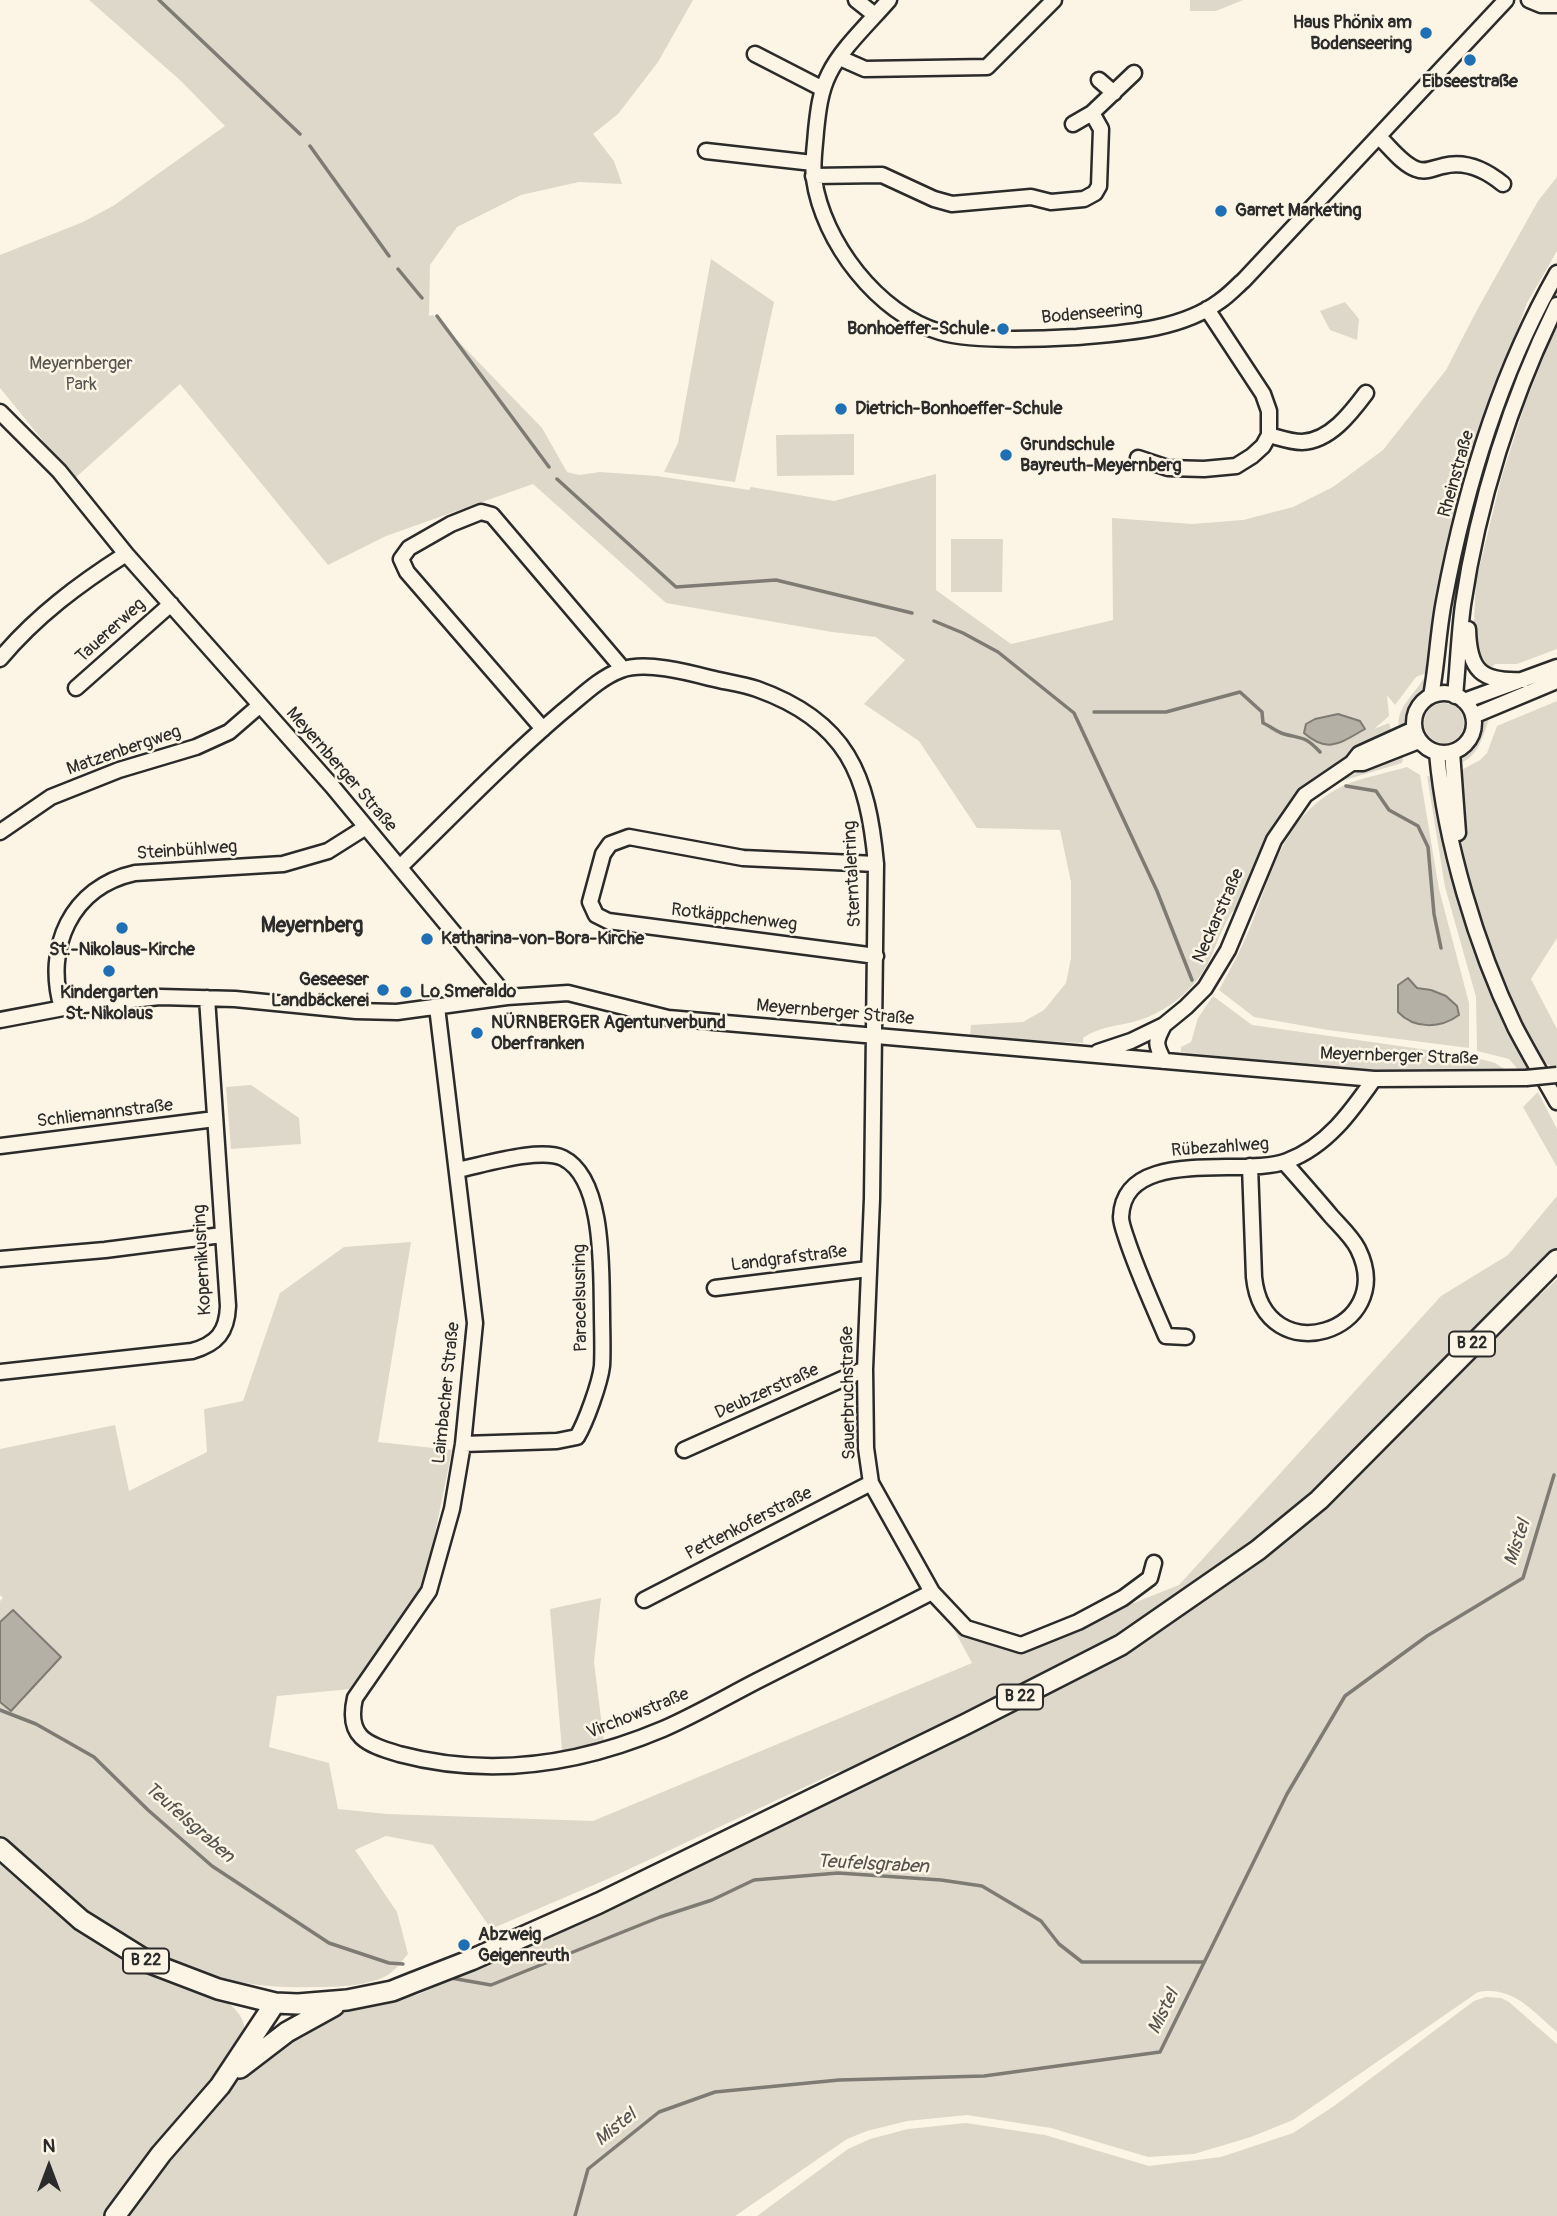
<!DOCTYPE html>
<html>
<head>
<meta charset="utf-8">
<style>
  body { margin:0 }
  #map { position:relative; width:1557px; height:2216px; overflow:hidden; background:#fcf5e5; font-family:Pangolin,sans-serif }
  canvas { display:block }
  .north { position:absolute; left:14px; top:2132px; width:70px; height:70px; -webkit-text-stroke:5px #fcf5e5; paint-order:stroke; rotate:0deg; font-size:19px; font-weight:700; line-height:28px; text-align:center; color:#2b2b2b }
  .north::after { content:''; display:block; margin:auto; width:24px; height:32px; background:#2b2b2b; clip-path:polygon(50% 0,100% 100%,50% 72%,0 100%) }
</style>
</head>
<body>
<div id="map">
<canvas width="1557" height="2216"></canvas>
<div class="north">N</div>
</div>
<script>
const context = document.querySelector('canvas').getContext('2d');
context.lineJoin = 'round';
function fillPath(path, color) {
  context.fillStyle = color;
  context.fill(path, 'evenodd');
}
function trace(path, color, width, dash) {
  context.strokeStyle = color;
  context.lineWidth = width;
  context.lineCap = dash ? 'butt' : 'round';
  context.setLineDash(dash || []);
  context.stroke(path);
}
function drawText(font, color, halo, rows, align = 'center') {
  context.font = font + ' Pangolin,sans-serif';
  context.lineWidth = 5;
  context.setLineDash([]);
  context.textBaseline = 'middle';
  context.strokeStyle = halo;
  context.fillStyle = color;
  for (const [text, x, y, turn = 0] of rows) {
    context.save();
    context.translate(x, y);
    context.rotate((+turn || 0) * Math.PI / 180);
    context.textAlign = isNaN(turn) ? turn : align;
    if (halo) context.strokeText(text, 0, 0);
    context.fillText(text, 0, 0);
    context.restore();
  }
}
const green = new Path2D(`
  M 89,0 L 693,0 L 658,62 L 618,114 L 593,134 L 614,161 L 622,184 L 579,182 L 521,195 L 457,227 L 430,265 L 429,316 L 433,315 L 542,428 L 567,472 L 579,475 L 600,472 L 657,476 L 749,490 L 751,487 L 834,501 L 936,474 L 936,590 L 1011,644 L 1113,620 L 1112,518 L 1192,524 L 1243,520 L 1293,507 L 1333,487 L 1383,450 L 1446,370 L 1477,310 L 1538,201 L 1557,177 L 1557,251 L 1527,303 L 1480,432 L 1438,591 L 1431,671 L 1416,677 L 1395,705 L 1387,695 L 1389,716 L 1374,729 L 1389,723 L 1392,733 C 1342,757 1294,784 1268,836 C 1257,857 1252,885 1239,905 C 1236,909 1231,912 1229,917 C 1213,945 1213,966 1188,990 C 1174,1005 1152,1017 1133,1022 C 1115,1026 1099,1027 1083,1038 L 1083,1043 L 970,1037 L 971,1025 L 1023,1022 L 1044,1010 L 1066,983 L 1071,958 L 1071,882 L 1060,830 L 977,828 L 919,741 L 864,704 L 905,660 L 876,637 L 832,632 L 666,603 L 533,484 L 386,536 L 328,565 L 180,384 L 74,479 L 0,388 L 0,255 L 83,222 L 113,206 L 225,126 L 181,81 Z
  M 1190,0 L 1243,0 L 1216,11 L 1190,11 Z
  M 711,259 L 774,302 L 735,482 L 664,472 L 678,443 Z
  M 1345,302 L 1359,319 L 1357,340 L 1330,330 L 1320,311 Z
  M 1557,324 L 1557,649 L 1517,664 L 1495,664 L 1488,671 L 1480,663 L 1473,641 L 1476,581 L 1501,479 L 1526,401 Z
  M 854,434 L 854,475 L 777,476 L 776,435 Z
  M 951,539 L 1003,539 L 1002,592 L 951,592 Z
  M 1430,678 L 1428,689 L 1413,705 L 1404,725 L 1399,727 C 1395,709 1415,694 1423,679 Z
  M 1557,701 L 1557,938 L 1531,979 L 1557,1029 L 1557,1070 L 1538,1058 L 1484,932 L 1463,857 L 1458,772 L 1480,760 L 1487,753 L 1497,726 Z
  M1424 723a20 20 0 1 1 40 0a20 20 0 1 1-40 0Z
  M 1485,717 L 1489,719 C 1483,736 1478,760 1456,764 C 1459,754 1465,752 1471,745 C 1478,736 1477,725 1485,717 Z
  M 1400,751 L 1403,759 L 1402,763 L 1338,782 Z
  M 1407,767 L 1420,775 L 1439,889 L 1469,1003 L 1469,1048 L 1328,1030 L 1254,1017 L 1219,990 C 1230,970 1241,949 1250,928 C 1271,876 1282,820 1335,790 C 1356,778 1384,774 1407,767 Z
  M 1427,776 L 1433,777 L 1470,928 L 1501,1015 L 1531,1073 L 1522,1074 L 1509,1059 L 1477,1051 L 1476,997 L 1445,887 Z
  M 1213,996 L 1252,1025 L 1470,1056 L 1495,1063 L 1512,1074 L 1373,1073 L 1181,1052 L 1181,1047 L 1191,1042 L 1198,1018 Z
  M 251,1085 L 299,1118 L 301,1144 L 231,1149 L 226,1087 Z
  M 1538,1092 L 1557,1129 L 1557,1167 L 1523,1107 Z
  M 1557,1196 L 1557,1249 L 1522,1277 L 1540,1295 L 1557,1279 L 1557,2032 C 1532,2011 1514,1986 1478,1992 L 1293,2120 L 1251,2137 L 1194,2154 L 1148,2157 L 1051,2128 L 967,2115 L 907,2121 L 867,2131 L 847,2139 L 735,2216 L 123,2216 L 227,2085 L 259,2057 L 341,2011 L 417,1995 L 520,1949 L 620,1903 L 848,1792 L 839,1771 L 610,1878 L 491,1929 L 433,1845 L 386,1836 L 355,1850 L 397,1912 L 408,1954 C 402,1961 394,1972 386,1976 C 364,1987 336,1987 312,1987 C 179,1992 92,1923 0,1837 L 0,1702 L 11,1711 L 13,1610 L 0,1622 L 0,1601 L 3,1598 L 0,1595 L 0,1449 L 115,1425 L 129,1491 L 207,1452 L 204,1409 L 243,1401 L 280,1293 L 344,1247 L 411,1242 L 378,1442 L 452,1450 L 424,1588 L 351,1689 L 277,1696 L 269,1747 L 329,1763 L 338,1809 L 387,1814 L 593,1821 L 972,1663 L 952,1626 L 1013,1651 L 1179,1585 L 1441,1296 L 1508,1255 Z
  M 601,1598 L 594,1662 L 605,1750 L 563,1761 L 550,1609 Z
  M 0,1856 L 60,1910 L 225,2000 C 244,2016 250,2026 238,2050 L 105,2216 L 0,2216 Z
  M 1486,1997 L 1501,1998 L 1509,2002 L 1557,2044 L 1557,2216 L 757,2216 L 848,2149 L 870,2139 L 908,2129 L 966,2123 L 1045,2135 L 1149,2166 L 1221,2157 L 1293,2133 L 1334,2106 L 1474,2001 Z`);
const water = new Path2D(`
  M 1338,714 L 1360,721 L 1365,729 C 1340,743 1328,754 1304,733 L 1306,724 L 1315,719 Z
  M 1408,978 L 1417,988 L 1431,990 L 1446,996 L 1457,1006 L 1459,1015 C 1440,1029 1414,1029 1398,1012 L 1398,985 Z
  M 13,1610 L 61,1657 L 11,1711 L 0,1702 L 0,1622 Z`);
const stream = new Path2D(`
  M 159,0 L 300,134
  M 310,146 L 389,256
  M 398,269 L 422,298
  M 437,316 L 549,467
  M 557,479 L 676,587 L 776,580 L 912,613
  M 934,621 L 963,633 L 998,652 L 1074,713 L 1157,891 L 1192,980
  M 1094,712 L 1166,712 L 1240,692 L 1262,712 L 1263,723 C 1270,726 1277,732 1284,734 C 1303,739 1305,736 1320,752
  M 1346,786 L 1376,791 L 1389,810 L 1418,826 L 1428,847 L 1434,914 L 1441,948
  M 0,1710 L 36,1724 L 94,1757 L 148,1810 L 212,1866 L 329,1943 L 389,1963 L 403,1964
  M 451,1978 L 491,1985 L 660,1917 L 712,1900 L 754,1880 L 838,1873 L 941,1880 L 982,1886 L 1041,1921 L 1059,1944 L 1082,1962 L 1204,1962
  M 575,2216 L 588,2169 L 659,2112 L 715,2092 L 839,2080 L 984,2076 L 1160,2052 L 1287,1794 L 1345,1696 L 1427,1636 L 1523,1578 L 1554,1475`);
const minor = new Path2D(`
  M 856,0 L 875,15
  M 889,0 C 870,22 841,49 829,74 C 820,92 818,112 816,131 C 815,147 812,163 814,179 C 823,242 878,314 940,332 C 973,342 1041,339 1077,337 C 1125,333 1181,330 1220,301 C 1229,295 1236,287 1244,280 L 1506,0
  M 1529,0 L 1541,5 L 1557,5
  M 755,54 L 823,89
  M 840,58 L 865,69 L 987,67 L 1054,0
  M 1099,80 L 1114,93
  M 1073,124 L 1092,113 L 1134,73
  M 1379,137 C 1390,147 1402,164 1416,169 C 1426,173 1433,168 1443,166 C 1465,160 1486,170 1503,184
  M 706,151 L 813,163
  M 813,176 L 882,175 L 934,199 L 952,204 L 1031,197 L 1051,202 L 1084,199 L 1095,193 L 1099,186 L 1101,129 L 1092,113
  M 0,412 L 59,471 L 126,554 L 332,786 L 507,997
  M 1269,435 C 1280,438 1291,442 1302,442 C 1330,441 1351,413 1366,393
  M 1138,458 L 1168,468 L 1204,469 L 1236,466 L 1252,456 L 1263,446 L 1269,435 L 1269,411 L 1263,394 L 1207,309
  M 1468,629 C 1469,671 1481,682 1523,680
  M 0,659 C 36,616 79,584 126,554
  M 76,688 L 171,604
  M1414 723a30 30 0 1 1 60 0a30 30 0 1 1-60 0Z
  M 1431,696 C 1437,665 1438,632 1444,601 C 1465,489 1500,373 1557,273
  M 1455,696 C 1458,665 1459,635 1463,605 C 1478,503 1511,398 1557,305
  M 1464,701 L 1557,667
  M 1473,716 L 1557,681
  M 543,729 L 407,572 L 401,559 L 409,548 L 451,524 L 481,512 L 492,515 L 623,669
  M 1452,752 L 1458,833
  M 1437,753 C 1445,842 1476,946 1515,1027 C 1528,1052 1543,1077 1557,1102
  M 1352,763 L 1363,763 L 1419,741
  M 0,832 L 51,797 L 119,770 L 196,747 L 229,732 L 259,706
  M 876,864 L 743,858 L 629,837 L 610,844 L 603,854 L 590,902 L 596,915 L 608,921 L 876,956
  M 400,867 C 453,815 505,761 561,713 C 580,698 599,678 621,670 C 645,661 687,672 710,678 C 726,682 742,684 757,689 C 847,721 868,775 876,864 L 872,1199 L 865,1369 L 866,1448 L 871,1483 L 932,1592 L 966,1628 L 1021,1645 L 1078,1622 L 1123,1598 L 1150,1578 L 1154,1563
  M 437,1007 L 475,1323 L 463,1444 L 452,1509 L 429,1591 L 355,1698 C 346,1737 366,1744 399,1754 C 489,1778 578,1765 663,1729 C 695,1715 726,1697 757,1681 C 816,1651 874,1622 932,1592
  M 62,1008 C 44,948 71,887 135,873 L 283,864 L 328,851 L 366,827
  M 0,1020 L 74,1006 L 160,997 L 235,999 L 356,1011 L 397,1012 L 507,997 L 568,993 L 668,1018 L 1374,1079 L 1526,1078
  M 1098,1052 L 1131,1041 L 1164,1025 L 1186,1007 L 1205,988 L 1228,950 L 1274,840 L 1305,795 L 1352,763 L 1359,754 L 1414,729
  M 1164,1061 C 1155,1044 1155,1042 1164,1025
  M 0,1146 L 215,1119
  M 1250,1166 L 1254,1277 C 1264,1374 1399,1332 1358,1249 C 1352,1237 1340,1226 1331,1216 C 1316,1198 1300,1180 1285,1163
  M 457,1170 C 483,1165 540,1147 563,1158 C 605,1179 601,1272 602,1313 C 602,1330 603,1349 602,1366 C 600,1383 586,1422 577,1437 L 557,1441 L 463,1444
  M 0,1259 L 105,1250 L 222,1235
  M 715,1288 L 868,1269
  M 1186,1337 L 1166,1336 C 1152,1303 1137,1271 1126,1237 C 1124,1231 1121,1223 1121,1217 C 1124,1145 1243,1178 1287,1161 C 1327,1146 1351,1112 1374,1079
  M 0,1372 L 192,1351 C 217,1344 227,1332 228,1306 L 207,998
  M 684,1450 L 865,1369
  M 644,1600 L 871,1483`);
const major = new Path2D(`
  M 0,1848 L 81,1920 L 150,1963 L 218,1989 L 275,2003 L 298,2004 L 347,2000 L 392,1991 L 412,1983 L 471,1960 L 599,1903 L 966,1724 L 1121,1645 L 1258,1550 L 1319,1500 L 1557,1260
  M 240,2068 L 287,2032 L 334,2006
  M 115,2216 L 161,2154 L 220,2086 L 275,2003`);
const minorBridge = new Path2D(`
  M 1526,1078 L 1557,1075`);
const markers = [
  [1426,33,7,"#1f6fb2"],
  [1470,60,7,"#1f6fb2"],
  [1221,211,7,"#1f6fb2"],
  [1003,329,7,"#1f6fb2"],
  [841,409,7,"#1f6fb2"],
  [1006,455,7,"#1f6fb2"],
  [122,928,7,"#1f6fb2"],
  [427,939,7,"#1f6fb2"],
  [109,971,7,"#1f6fb2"],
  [383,990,7,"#1f6fb2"],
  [406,992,7,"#1f6fb2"],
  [477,1033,7,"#1f6fb2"],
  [464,1945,7,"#1f6fb2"]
];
const shields = [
  [1472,1344,46],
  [1020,1697,46],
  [146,1961,46]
];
const shieldNames = [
  ["B 22",1472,1344],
  ["B 22",1020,1697],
  ["B 22",146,1961]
];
const poiNames = [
  ["Haus Phönix am",1412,23,"right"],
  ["Bodenseering",1412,44,"right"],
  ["Eibseestraße",1470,82,"center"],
  ["Garret Marketing",1235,211],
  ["Bonhoeffer-Schule",989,329,"right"],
  ["Dietrich-Bonhoeffer-Schule",855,409],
  ["Grundschule",1020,445],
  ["Bayreuth-Meyernberg",1020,466],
  ["Katharina-von-Bora-Kirche",441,939],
  ["St.-Nikolaus-Kirche",122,950,"center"],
  ["Geseeser",369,980,"right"],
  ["Landbäckerei",369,1001,"right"],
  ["Lo Smeraldo",420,992],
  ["Kindergarten",109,993,"center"],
  ["St. Nikolaus",109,1014,"center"],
  ["NÜRNBERGER Agenturverbund",491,1023],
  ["Oberfranken",491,1044],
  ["Abzweig",478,1935],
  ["Geigenreuth",478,1956]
];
const streetNames = [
  ["Bodenseering",1092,314,-5],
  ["Rheinstraße",1457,474,-74],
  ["Tauererweg",111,631,-42],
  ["Matzenbergweg",124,751,-19],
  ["Meyernberger Straße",341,770,49],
  ["Steinbühlweg",187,851,-4],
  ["Sterntalerring",853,874,-93],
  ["Neckarstraße",1219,916,-66],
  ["Rotkäppchenweg",734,918,7],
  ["Meyernberger Straße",835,1013,5],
  ["Meyernberger Straße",1399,1057,2],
  ["Schliemannstraße",105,1114,-7],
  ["Rübezahlweg",1220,1148,-4],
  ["Landgrafstraße",789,1259,-7],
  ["Kopernikusring",203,1260,-93],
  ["Paracelsusring",581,1298,-91],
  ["Deubzerstraße",767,1392,-24],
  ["Laimbacher Straße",447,1393,-84],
  ["Sauerbruchstraße",849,1393,-91],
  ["Pettenkoferstraße",749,1524,-27],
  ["Virchowstraße",638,1714,-22]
];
const parkNames = [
  ["Meyernberger",81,364],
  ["Park",81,385]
];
const waterNames = [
  ["Mistel",1518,1543,-72],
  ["Teufelsgraben",189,1823,41],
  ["Teufelsgraben",873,1865,3],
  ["Mistel",1164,2012,-64],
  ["Mistel",616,2128,-39]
];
const quarterNames = [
  ["Meyernberg",312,927]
];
fillPath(green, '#ded8ca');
fillPath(water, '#b4b0a5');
trace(water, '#7d7b74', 2);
trace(stream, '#7d7b74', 3.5);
trace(minor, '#2b2b2b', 19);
trace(major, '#2b2b2b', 24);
trace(minor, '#fcf5e5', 14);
trace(major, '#fcf5e5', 19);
trace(minorBridge, '#2b2b2b', 19, []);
trace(minorBridge, '#fcf5e5', 14);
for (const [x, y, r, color] of markers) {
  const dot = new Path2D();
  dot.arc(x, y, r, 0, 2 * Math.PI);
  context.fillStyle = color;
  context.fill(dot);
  trace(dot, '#fcf5e5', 2.5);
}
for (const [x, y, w] of shields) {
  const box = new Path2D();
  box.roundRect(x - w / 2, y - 12.5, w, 25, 5);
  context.fillStyle = '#fcf5e5';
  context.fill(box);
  trace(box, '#2b2b2b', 2);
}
drawText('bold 16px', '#2b2b2b', null, shieldNames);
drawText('bold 18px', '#2b2b2b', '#fcf5e5', poiNames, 'left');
drawText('18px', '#2b2b2b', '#fcf5e5', streetNames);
drawText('18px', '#585653', '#fcf5e5', parkNames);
drawText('italic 19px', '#545350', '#fcf5e5', waterNames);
drawText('bold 21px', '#2b2b2b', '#fcf5e5', quarterNames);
</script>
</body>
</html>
